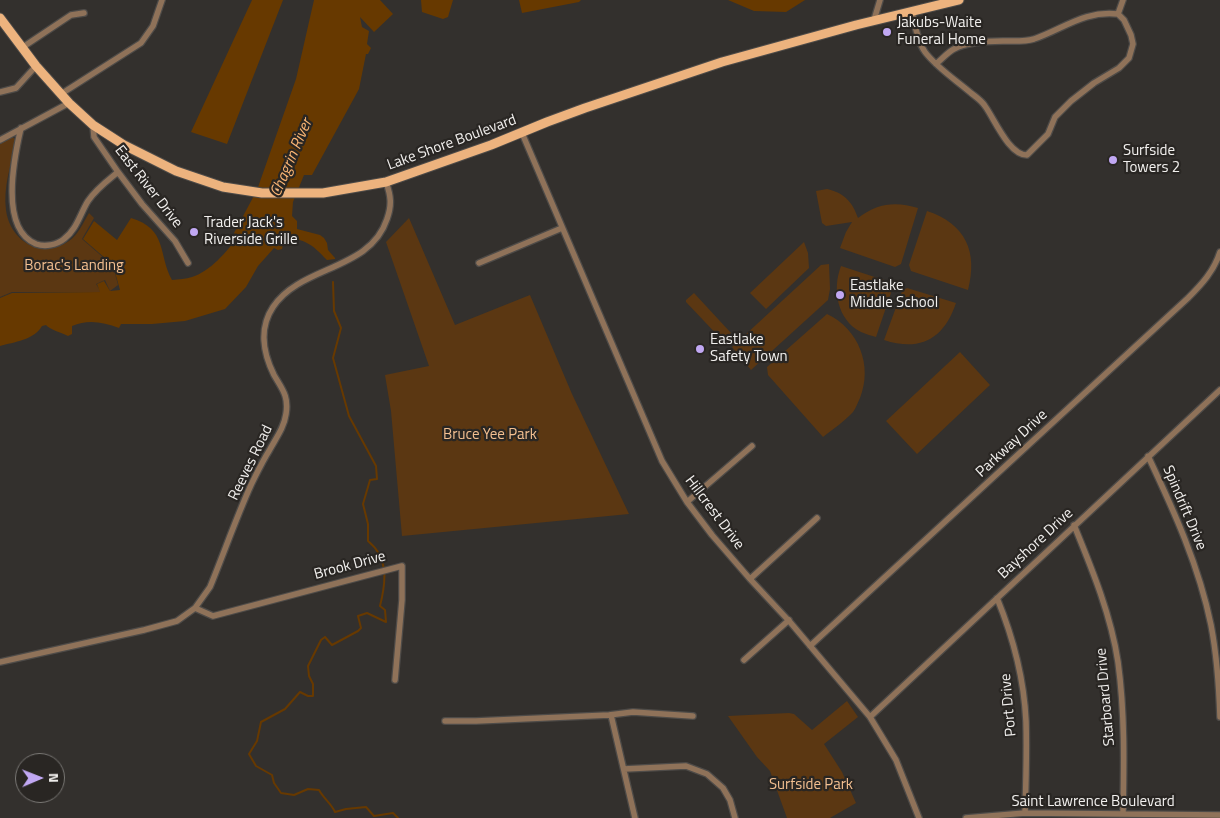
<!DOCTYPE html>
<html>
<head>
<meta charset="utf-8">
<style>
  body { margin:0 }
  #map { position:relative; width:1220px; height:818px; overflow:hidden; background:#33302d; font-family:"Titillium Web",sans-serif }
  canvas { display:block }
  .north { position:absolute; left:15px; top:753px; width:50px; height:50px; box-sizing:border-box; background:#292623; border:1px solid #797774; border-radius:50%; rotate:89deg; font-size:14px; font-weight:700; line-height:20px; text-align:center; color:#f2f0ee }
  .north::after { content:''; display:block; margin:auto; width:18px; height:22px; background:#c1a8f3; clip-path:polygon(50% 0,100% 100%,50% 72%,0 100%) }
</style>
</head>
<body>
<div id="map">
<canvas width="1220" height="818"></canvas>
<div class="north">N</div>
</div>
<script>
const context = document.querySelector('canvas').getContext('2d');
context.lineJoin = 'round';
function fillPath(path, color) {
  context.fillStyle = color;
  context.fill(path, 'evenodd');
}
function trace(path, color, width, dash) {
  context.strokeStyle = color;
  context.lineWidth = width;
  context.lineCap = dash ? 'butt' : 'round';
  context.setLineDash(dash || []);
  context.stroke(path);
}
function drawText(font, color, halo, rows, align = 'center') {
  context.font = font + ' "Titillium Web",sans-serif';
  context.lineWidth = 4.5;
  context.setLineDash([]);
  context.textBaseline = 'middle';
  context.strokeStyle = halo;
  context.fillStyle = color;
  for (const [text, x, y, turn = 0] of rows) {
    context.save();
    context.translate(x, y);
    context.rotate((+turn || 0) * Math.PI / 180);
    context.textAlign = isNaN(turn) ? turn : align;
    if (halo) context.strokeText(text, 0, 0);
    context.fillText(text, 0, 0);
    context.restore();
  }
}
const green = new Path2D(`
  M 11,137 L 14,138 L 16,142 C 11,164 3,188 6,210 C 10,241 41,260 69,241 C 78,235 83,223 89,213 L 94,218 L 82,239 L 113,266 L 118,285 L 110,291 L 105,280 L 96,284 L 101,292 L 12,292 L 0,297 L 0,143 Z
  M 827,189 C 844,193 852,201 858,218 C 877,203 896,201 918,208 L 901,264 L 895,267 L 840,248 L 846,232 L 852,222 L 826,226 L 822,223 L 816,191 Z
  M 927,211 C 966,224 978,252 968,290 L 911,271 L 909,265 Z
  M 409,218 L 455,325 L 530,295 L 572,394 L 629,514 L 402,536 L 391,411 L 385,375 L 429,366 L 386,242 Z
  M 804,242 L 808,253 L 809,268 L 766,309 L 750,293 Z
  M 829,264 L 830,289 L 828,300 L 751,370 L 732,347 L 821,265 Z
  M 841,266 L 890,282 L 893,287 L 876,337 C 872,336 866,334 861,332 C 837,320 832,289 841,266 Z
  M 907,288 L 956,303 C 944,339 920,352 884,340 L 902,291 Z
  M 694,293 L 731,333 L 722,340 L 686,302 L 686,300 Z
  M 827,314 C 859,329 873,366 860,398 C 858,402 856,408 853,412 C 845,421 833,429 823,437 L 768,375 L 767,367 Z
  M 960,352 L 990,385 L 917,454 L 886,421 Z
  M 847,701 L 858,717 L 824,744 L 842,772 L 856,803 L 830,818 L 787,818 L 770,771 L 757,757 L 728,716 L 789,713 L 794,714 L 812,730 Z`);
const water = new Path2D(`
  M 252,0 L 306,0 L 283,0 L 227,144 L 191,132 Z
  M 314,0 L 380,0 L 393,14 L 374,32 L 360,17 L 362,27 L 369,31 L 367,44 L 371,48 L 368,54 L 366,54 L 359,89 L 312,175 L 304,175 L 293,202 L 292,216 L 297,221 L 297,229 L 320,235 L 324,238 L 327,243 L 328,250 L 335,258 L 335,259 L 327,260 C 320,253 314,246 305,242 C 299,239 292,239 287,234 L 284,239 L 282,249 L 278,250 L 274,248 L 258,266 L 246,287 L 225,309 L 185,321 L 152,324 L 121,324 L 119,328 C 103,322 88,319 72,326 L 72,334 L 68,336 C 62,333 49,329 46,325 L 42,326 C 34,340 14,342 0,346 L 0,298 L 12,293 L 100,292 L 97,284 L 104,281 L 110,291 L 120,290 L 113,265 L 83,239 L 94,221 L 117,240 L 131,218 C 168,229 158,255 172,280 C 179,279 186,279 192,277 C 211,271 226,252 238,237 L 234,233 L 257,190 L 296,79 Z
  M 421,0 L 453,0 L 448,17 L 443,19 L 422,12 Z
  M 519,0 L 581,0 L 579,2 L 522,13 Z
  M 728,0 L 805,0 L 786,12 L 754,11 Z`);
const stream = new Path2D(`
  M 333,282 L 334,311 L 341,328 L 333,358 L 349,416 L 376,466 L 377,479 L 370,480 L 363,504 L 368,524 L 368,541 C 389,558 386,582 380,606 L 385,610 L 386,622 L 367,613 L 358,616 L 361,628 L 358,631 L 332,645 L 325,637 L 321,640 L 308,666 L 309,676 L 313,684 L 313,696 L 308,696 L 300,692 L 285,709 L 261,722 L 257,741 L 249,754 L 256,766 L 272,775 L 274,783 L 281,793 L 294,795 L 308,789 L 319,790 C 324,799 331,803 335,812 L 346,809 L 366,807 L 374,816 L 393,813 L 398,818`);
const minor = new Path2D(`
  M 912,11 C 915,24 917,41 925,52 C 937,68 956,80 971,93 C 976,97 982,101 985,106 C 995,120 1009,155 1027,155 L 1048,134 L 1055,117 L 1071,101 L 1094,83 L 1119,68 L 1129,58 L 1133,44 L 1131,35 L 1124,20 L 1118,14 L 1123,0
  M 874,20 L 880,0
  M 23,47 L 71,15 L 84,13
  M 936,64 C 942,59 948,52 954,49 C 967,42 989,41 1003,41 C 1013,41 1024,42 1034,39 C 1063,29 1085,10 1118,14
  M 0,92 L 16,88 L 36,66
  M 61,94 L 141,43 L 153,26 L 162,0
  M 93,125 L 94,137 L 118,172 L 142,204 L 175,241 L 188,263
  M 21,128 C 13,162 0,229 36,244 C 45,247 57,245 64,239 C 77,229 80,214 88,201 C 96,189 107,181 118,172
  M 522,133 L 662,461 L 687,502 L 712,535 L 750,579 L 790,622 L 870,717 L 896,760 L 919,818
  M 0,140 L 69,103
  M 479,263 L 562,228
  M 1148,456 C 1174,511 1199,566 1211,625 C 1217,656 1219,687 1220,717
  M 687,502 L 752,446
  M 1074,525 C 1092,569 1111,615 1118,662 C 1125,713 1124,764 1123,814
  M 750,579 L 817,518
  M 997,598 C 1013,637 1024,679 1026,721 C 1027,752 1026,783 1025,813
  M 195,608 L 213,616 L 402,566 L 402,600 L 395,680
  M 810,646 L 1188,298 C 1202,284 1214,271 1220,252
  M 744,660 L 789,620
  M 0,662 L 144,630 L 177,621 L 195,608 L 210,587 C 224,553 236,518 251,485 C 257,473 262,462 269,451 C 276,438 284,428 286,414 C 289,396 282,389 274,375 C 263,353 259,328 273,307 C 301,265 370,271 387,219 C 392,205 391,196 386,182
  M 611,715 L 635,818
  M 870,717 L 1220,390
  M 445,721 L 476,721 L 609,715 L 633,712 L 693,716
  M 624,769 L 686,766 L 707,774 L 723,788 L 730,800 L 735,818
  M 966,818 L 1025,813 L 1220,815`);
const primary = new Path2D(`
  M 0,18 L 36,66 L 69,103 L 93,125 L 124,145 L 176,171 L 223,187 L 262,193 L 323,193 L 386,182 L 491,145 L 547,122 L 585,108 L 722,62 L 856,25 L 959,0`);
const markers = [
  [887,32,5,"#c1a8f3"],
  [1113,160,5,"#c1a8f3"],
  [194,232,5,"#c1a8f3"],
  [840,295,5,"#c1a8f3"],
  [700,349,5,"#c1a8f3"]
];
const poiNames = [
  ["Jakubs-Waite",897,23],
  ["Funeral Home",897,40],
  ["Surfside",1123,151],
  ["Towers 2",1123,168],
  ["Trader Jack's",204,223],
  ["Riverside Grille",204,240],
  ["Eastlake",850,286],
  ["Middle School",850,303],
  ["Eastlake",710,340],
  ["Safety Town",710,357]
];
const streetNames = [
  ["Lake Shore Boulevard",452,143,-20],
  ["East River Drive",148,187,52],
  ["Parkway Drive",1012,444,-43],
  ["Reeves Road",251,463,-64],
  ["Spindrift Drive",1184,508,67],
  ["Hillcrest Drive",714,513,53],
  ["Bayshore Drive",1036,544,-43],
  ["Brook Drive",350,566,-15],
  ["Starboard Drive",1106,697,-95],
  ["Port Drive",1009,705,-95],
  ["Saint Lawrence Boulevard",1093,802]
];
const parkNames = [
  ["Borac's Landing",74,266],
  ["Bruce Yee Park",490,435],
  ["Surfside Park",811,785]
];
const waterNames = [
  ["Chagrin River",292,158,-67]
];
fillPath(green, '#5b3712');
fillPath(water, '#673900');
trace(stream, '#673900', 2);
trace(minor, '#4e4b48', 8);
trace(primary, '#4e4b48', 11);
trace(minor, '#8f7259', 5.5);
trace(primary, '#edb37e', 9);
for (const [x, y, r, color] of markers) {
  const dot = new Path2D();
  dot.arc(x, y, r, 0, 2 * Math.PI);
  context.fillStyle = color;
  context.fill(dot);
  trace(dot, '#292623', 2);
}
drawText('15px', '#f2f0ee', '#292623', poiNames, 'left');
drawText('15px', '#f2f0ee', '#292623', streetNames);
drawText('15px', '#f3bf90', '#292623', parkNames);
drawText('italic 16px', '#f9b473', '#292623', waterNames);
</script>
</body>
</html>
